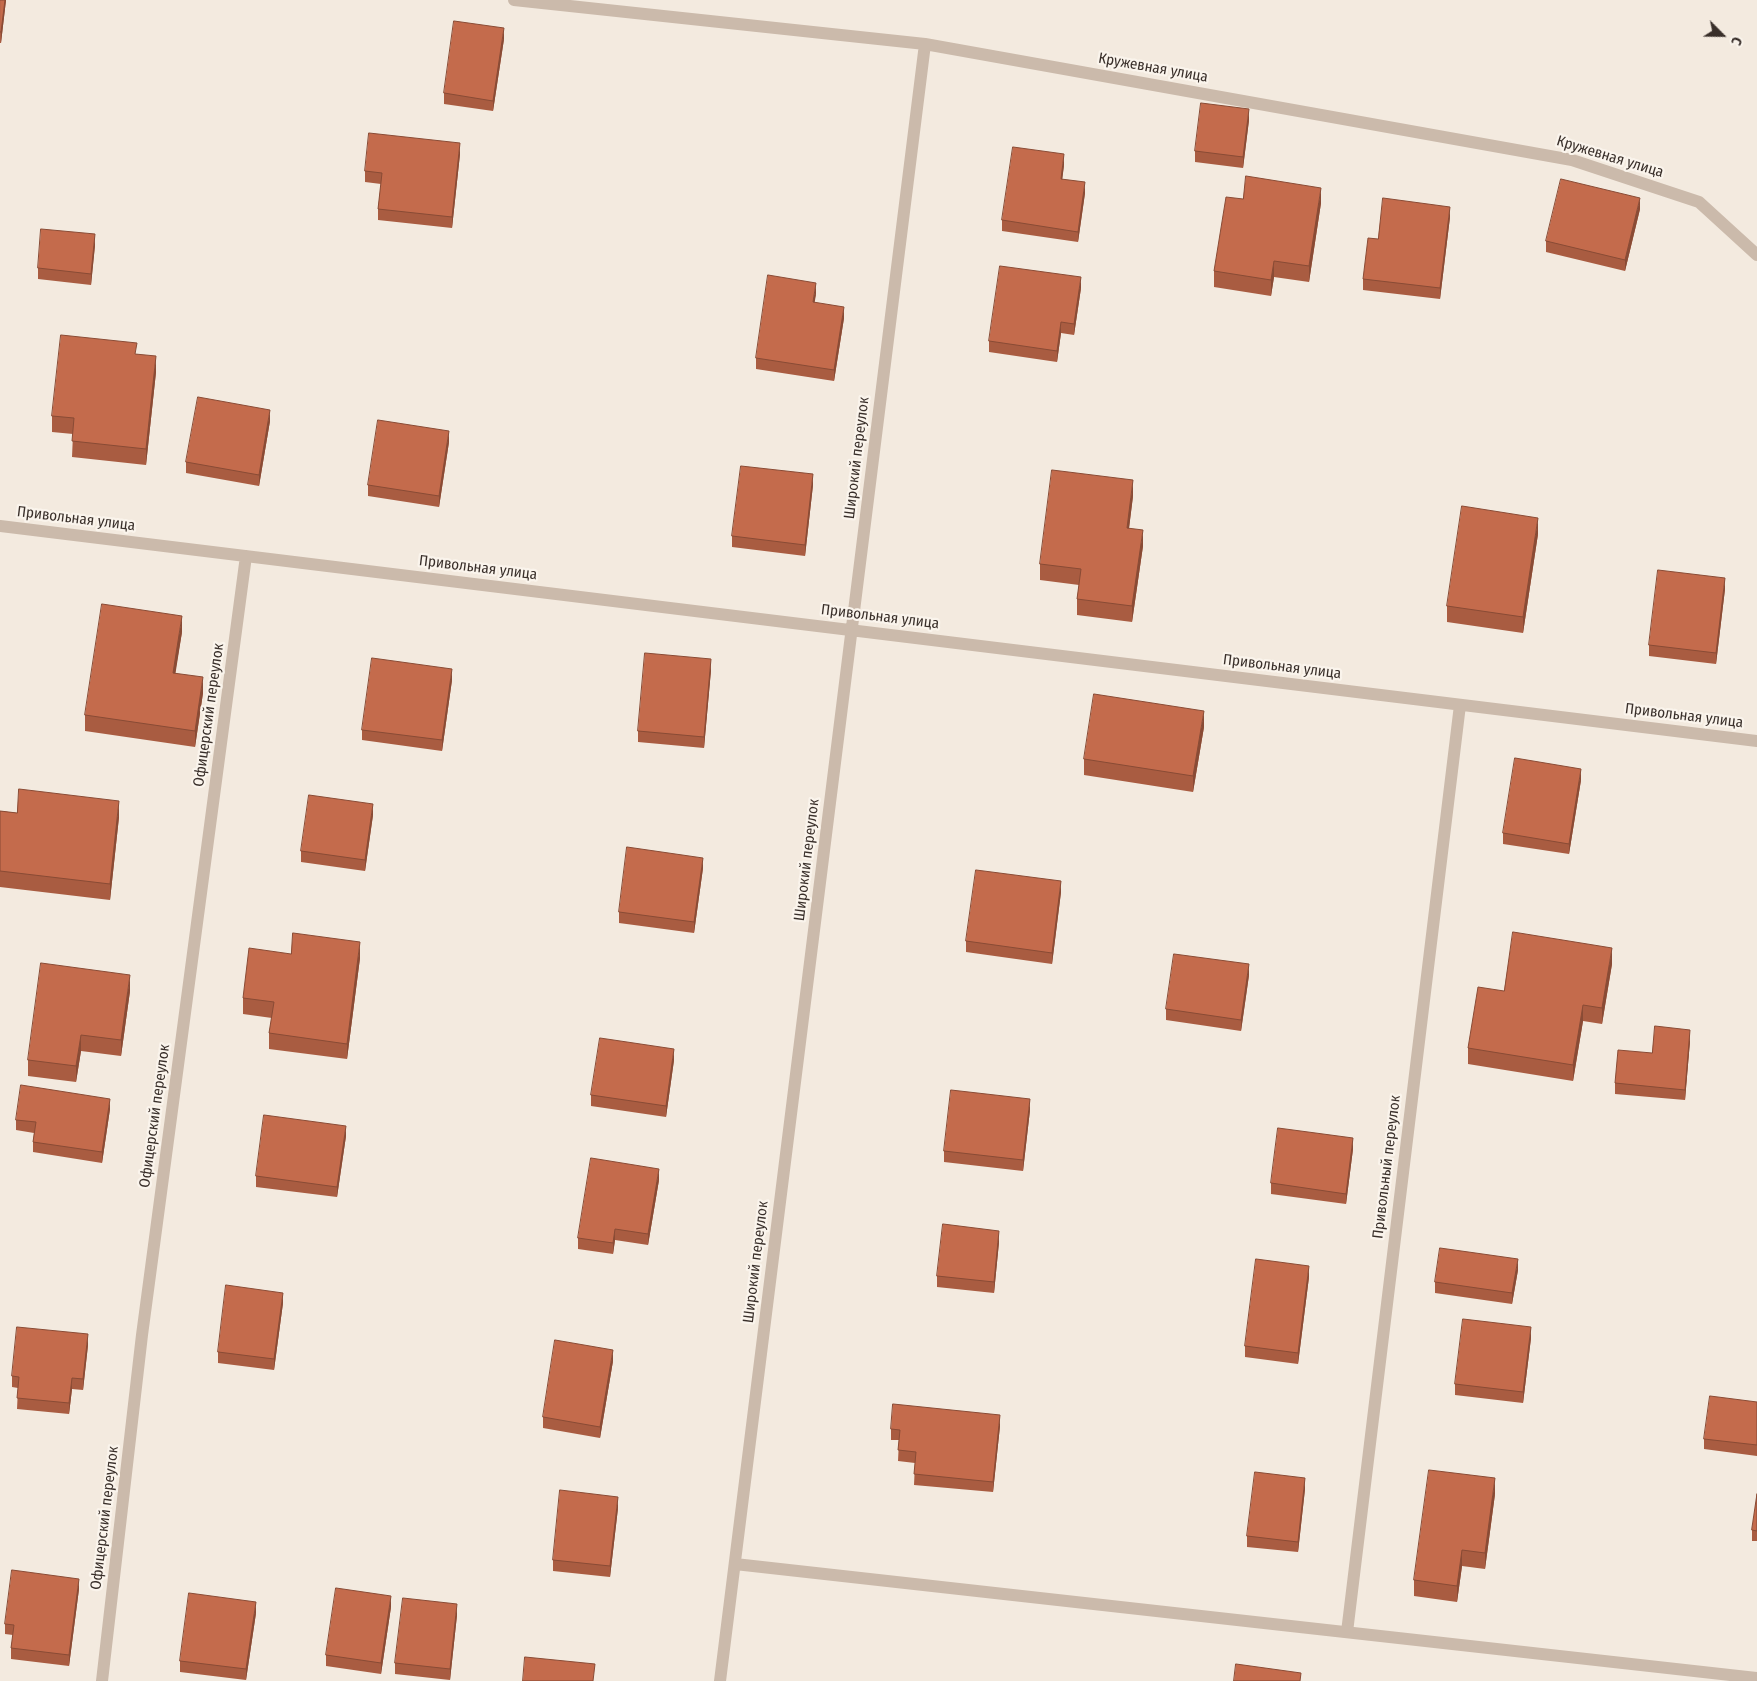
<!DOCTYPE html>
<html>
<head>
<meta charset="utf-8">
<style>
  body { margin:0 }
  #map { position:relative; width:1757px; height:1681px; overflow:hidden; background:#f3eadf; font-family:"Fira Sans Condensed",sans-serif }
  canvas { display:block }
  .north { position:absolute; left:1697px; top:10px; width:50px; height:50px; -webkit-text-stroke:4px #faf4ec; paint-order:stroke; rotate:113deg; font-size:14px; font-weight:700; line-height:20px; text-align:center; color:#392f2a }
  .north::after { content:''; display:block; margin:auto; width:18px; height:22px; background:#392f2a; clip-path:polygon(50% 0,100% 100%,50% 72%,0 100%) }
</style>
</head>
<body>
<div id="map">
<canvas width="1757" height="1681"></canvas>
<div class="north">С</div>
</div>
<script>
const context = document.querySelector('canvas').getContext('2d');
context.lineJoin = 'round';
function trace(path, color, width, dash) {
  context.strokeStyle = color;
  context.lineWidth = width;
  context.lineCap = dash ? 'butt' : 'round';
  context.setLineDash(dash || []);
  context.stroke(path);
}
function fillPath(path, color) {
  context.fillStyle = color;
  context.fill(path, 'evenodd');
}
function drawText(font, color, halo, rows, align = 'center') {
  context.font = font + ' "Fira Sans Condensed",sans-serif';
  context.lineWidth = 4.5;
  context.setLineDash([]);
  context.textBaseline = 'middle';
  context.strokeStyle = halo;
  context.fillStyle = color;
  for (const [text, x, y, turn = 0] of rows) {
    context.save();
    context.translate(x, y);
    context.rotate((+turn || 0) * Math.PI / 180);
    context.textAlign = isNaN(turn) ? turn : align;
    if (halo) context.strokeText(text, 0, 0);
    context.fillText(text, 0, 0);
    context.restore();
  }
}
const street = new Path2D(`
  M 514,0 L 925,44 L 1572,160 L 1699,202 L 1757,255
  M 0,526 L 1757,741
  M 735,1564 L 1757,1678
  M 1347,1632 L 1460,705
  M 102,1681 L 142,1335 L 246,556
  M 720,1681 L 925,44`);
const wall = new Path2D(`
  M 0,0 L 6,0 L 1,43 L 0,43 Z
  M 504,39 L 493,111 L 444,104 L 444,93 Z
  M 1249,120 L 1243,168 L 1195,162 L 1195,151 Z
  M 460,154 L 452,228 L 378,220 L 378,209 L 381,184 L 365,182 L 365,171 Z
  M 1064,165 L 1062,179 L 1085,193 L 1078,242 L 1002,231 L 1002,220 Z
  M 1243,199 L 1321,203 L 1309,282 L 1274,277 L 1271,296 L 1214,287 L 1214,271 Z
  M 1640,209 L 1625,271 L 1546,252 L 1546,241 Z
  M 1450,217 L 1440,299 L 1363,290 L 1363,279 Z
  M 95,245 L 91,285 L 38,279 L 38,268 Z
  M 1081,288 L 1074,335 L 1061,333 L 1057,362 L 989,352 L 989,341 Z
  M 816,294 L 814,302 L 844,318 L 834,381 L 756,369 L 756,358 Z
  M 137,354 L 156,372 L 146,465 L 72,457 L 73,434 L 52,432 L 52,416 Z
  M 270,421 L 259,486 L 186,473 L 186,462 Z
  M 449,442 L 439,507 L 368,496 L 368,485 Z
  M 813,485 L 805,556 L 732,547 L 732,536 Z
  M 1133,496 L 1129,528 L 1143,546 L 1132,622 L 1077,615 L 1077,599 L 1079,585 L 1040,580 L 1040,564 Z
  M 1538,534 L 1523,633 L 1447,622 L 1447,606 Z
  M 1725,589 L 1716,664 L 1649,656 L 1649,645 Z
  M 182,632 L 175,673 L 203,693 L 195,747 L 85,731 L 85,715 Z
  M 711,670 L 704,748 L 638,742 L 638,731 Z
  M 452,680 L 442,751 L 362,740 L 362,730 Z
  M 1204,727 L 1193,792 L 1084,775 L 1084,759 Z
  M 1581,780 L 1569,854 L 1503,844 L 1503,833 Z
  M 0,811 L 17,813 L 119,817 L 110,900 L 0,887 Z
  M 373,815 L 365,871 L 301,862 L 301,851 Z
  M 703,868 L 694,933 L 619,923 L 619,912 Z
  M 1061,892 L 1052,964 L 966,952 L 966,941 Z
  M 291,954 L 360,958 L 347,1059 L 269,1049 L 269,1033 L 272,1018 L 243,1014 L 243,998 Z
  M 1612,964 L 1602,1024 L 1583,1021 L 1573,1081 L 1468,1064 L 1468,1048 L 1504,991 Z
  M 1249,975 L 1241,1031 L 1166,1020 L 1166,1009 Z
  M 130,991 L 121,1056 L 81,1051 L 76,1082 L 28,1076 L 28,1060 Z
  M 1690,1041 L 1685,1100 L 1615,1094 L 1615,1083 L 1652,1053 Z
  M 674,1060 L 666,1117 L 591,1106 L 591,1095 Z
  M 110,1109 L 102,1163 L 33,1152 L 33,1142 L 34,1133 L 16,1130 L 16,1120 Z
  M 1030,1110 L 1023,1171 L 944,1162 L 944,1151 Z
  M 346,1136 L 337,1197 L 256,1187 L 256,1176 Z
  M 1353,1149 L 1346,1204 L 1271,1194 L 1271,1183 Z
  M 659,1180 L 648,1245 L 615,1240 L 613,1254 L 578,1249 L 578,1238 Z
  M 999,1242 L 994,1293 L 937,1287 L 937,1276 Z
  M 1518,1270 L 1512,1304 L 1435,1293 L 1435,1282 Z
  M 1309,1277 L 1298,1364 L 1245,1357 L 1245,1346 Z
  M 283,1303 L 274,1370 L 218,1363 L 218,1352 Z
  M 1531,1338 L 1523,1403 L 1455,1395 L 1455,1384 Z
  M 88,1345 L 83,1390 L 72,1389 L 69,1414 L 17,1409 L 18,1388 L 12,1387 L 12,1376 Z
  M 613,1361 L 600,1438 L 543,1428 L 543,1417 Z
  M 1757,1402 L 1757,1456 L 1704,1449 L 1704,1439 Z
  M 1000,1426 L 993,1492 L 914,1485 L 915,1463 L 898,1461 L 899,1440 L 891,1440 L 891,1429 Z
  M 1305,1489 L 1298,1552 L 1247,1547 L 1247,1536 Z
  M 1495,1494 L 1485,1569 L 1462,1566 L 1457,1602 L 1414,1596 L 1414,1580 Z
  M 1757,1494 L 1757,1541 L 1752,1541 L 1752,1530 Z
  M 618,1508 L 610,1577 L 553,1571 L 553,1560 Z
  M 79,1589 L 69,1666 L 11,1659 L 11,1648 L 13,1635 L 5,1634 L 5,1624 Z
  M 391,1607 L 381,1674 L 326,1666 L 326,1655 Z
  M 256,1613 L 246,1680 L 180,1672 L 180,1661 Z
  M 457,1615 L 450,1680 L 395,1674 L 395,1663 Z`);
const shadedWall = new Path2D(`
  M 5,0 L 6,0 L 1,43 L 1,32 Z
  M 504,28 L 504,39 L 493,111 L 493,101 Z
  M 1249,109 L 1249,120 L 1243,168 L 1243,157 Z
  M 460,143 L 460,154 L 452,228 L 452,217 Z
  M 1064,154 L 1064,165 L 1061,190 L 1061,179 Z
  M 1085,182 L 1085,193 L 1078,242 L 1078,232 Z
  M 1321,188 L 1321,203 L 1309,282 L 1309,266 Z
  M 1640,198 L 1640,209 L 1625,271 L 1625,260 Z
  M 1450,207 L 1450,217 L 1440,299 L 1440,288 Z
  M 95,234 L 95,245 L 91,285 L 91,274 Z
  M 1274,261 L 1274,277 L 1271,296 L 1271,280 Z
  M 1081,277 L 1081,288 L 1074,335 L 1074,324 Z
  M 816,283 L 816,294 L 813,313 L 813,302 Z
  M 844,307 L 844,318 L 834,381 L 834,370 Z
  M 1061,322 L 1061,333 L 1057,362 L 1057,351 Z
  M 156,356 L 156,372 L 146,465 L 146,449 Z
  M 270,410 L 270,421 L 259,486 L 259,475 Z
  M 449,431 L 449,442 L 439,507 L 439,496 Z
  M 813,474 L 813,485 L 805,556 L 805,545 Z
  M 1133,480 L 1133,496 L 1127,544 L 1127,528 Z
  M 1538,518 L 1538,534 L 1523,633 L 1523,617 Z
  M 1143,530 L 1143,546 L 1132,622 L 1132,606 Z
  M 1725,578 L 1725,589 L 1716,664 L 1716,653 Z
  M 182,616 L 182,632 L 173,689 L 173,673 Z
  M 711,659 L 711,670 L 704,748 L 704,737 Z
  M 452,669 L 452,680 L 442,751 L 442,740 Z
  M 203,677 L 203,693 L 195,747 L 195,731 Z
  M 1204,711 L 1204,727 L 1193,792 L 1193,776 Z
  M 1581,769 L 1581,780 L 1569,854 L 1569,844 Z
  M 119,801 L 119,817 L 110,900 L 110,884 Z
  M 373,804 L 373,815 L 365,871 L 365,860 Z
  M 703,858 L 703,868 L 694,933 L 694,922 Z
  M 1061,881 L 1061,892 L 1052,964 L 1052,953 Z
  M 360,942 L 360,958 L 347,1059 L 347,1044 Z
  M 1612,948 L 1612,964 L 1602,1024 L 1602,1008 Z
  M 1249,964 L 1249,975 L 1241,1031 L 1241,1020 Z
  M 130,975 L 130,991 L 121,1056 L 121,1040 Z
  M 1583,1005 L 1583,1021 L 1573,1081 L 1573,1065 Z
  M 1690,1030 L 1690,1041 L 1685,1100 L 1685,1090 Z
  M 81,1035 L 81,1051 L 76,1082 L 76,1066 Z
  M 674,1049 L 674,1060 L 666,1117 L 666,1106 Z
  M 110,1099 L 110,1109 L 102,1163 L 102,1152 Z
  M 1030,1099 L 1030,1110 L 1023,1171 L 1023,1160 Z
  M 346,1126 L 346,1136 L 337,1197 L 337,1187 Z
  M 1353,1138 L 1353,1149 L 1346,1204 L 1346,1194 Z
  M 659,1169 L 659,1180 L 648,1245 L 648,1234 Z
  M 615,1229 L 615,1240 L 613,1254 L 613,1243 Z
  M 999,1231 L 999,1242 L 994,1293 L 994,1282 Z
  M 1518,1259 L 1518,1270 L 1512,1304 L 1512,1293 Z
  M 1309,1266 L 1309,1277 L 1298,1364 L 1298,1353 Z
  M 283,1293 L 283,1303 L 274,1370 L 274,1359 Z
  M 1531,1327 L 1531,1338 L 1523,1403 L 1523,1392 Z
  M 88,1334 L 88,1345 L 83,1390 L 83,1379 Z
  M 613,1350 L 613,1361 L 600,1438 L 600,1427 Z
  M 72,1378 L 72,1389 L 69,1414 L 69,1403 Z
  M 1000,1415 L 1000,1426 L 993,1492 L 993,1482 Z
  M 1305,1478 L 1305,1489 L 1298,1552 L 1298,1542 Z
  M 1495,1478 L 1495,1494 L 1485,1569 L 1485,1553 Z
  M 618,1497 L 618,1508 L 610,1577 L 610,1566 Z
  M 1462,1550 L 1462,1566 L 1457,1602 L 1457,1586 Z
  M 79,1579 L 79,1589 L 69,1666 L 69,1655 Z
  M 391,1596 L 391,1607 L 381,1674 L 381,1663 Z
  M 256,1602 L 256,1613 L 246,1680 L 246,1669 Z
  M 457,1604 L 457,1615 L 450,1680 L 450,1669 Z`);
const building = new Path2D(`
  M 0,0 L 5,0 L 1,32 L 0,32 Z
  M 454,21 L 504,28 L 493,101 L 444,93 Z
  M 1201,103 L 1249,109 L 1243,157 L 1195,151 Z
  M 369,133 L 460,143 L 452,217 L 378,209 L 382,173 L 365,171 Z
  M 1013,147 L 1064,154 L 1061,179 L 1085,182 L 1078,232 L 1002,220 Z
  M 1246,176 L 1321,188 L 1309,266 L 1274,261 L 1271,280 L 1214,271 L 1226,197 L 1243,199 Z
  M 1561,179 L 1640,198 L 1625,260 L 1546,241 Z
  M 1383,198 L 1450,207 L 1440,288 L 1363,279 L 1368,238 L 1378,239 Z
  M 41,229 L 95,234 L 91,274 L 38,268 Z
  M 1000,266 L 1081,277 L 1074,324 L 1061,322 L 1057,351 L 989,341 Z
  M 768,275 L 816,283 L 813,302 L 844,307 L 834,370 L 756,358 Z
  M 61,335 L 137,343 L 135,354 L 156,356 L 146,449 L 72,441 L 74,418 L 52,416 Z
  M 198,397 L 270,410 L 259,475 L 186,462 Z
  M 378,420 L 449,431 L 439,496 L 368,485 Z
  M 741,466 L 813,474 L 805,545 L 732,536 Z
  M 1052,470 L 1133,480 L 1127,528 L 1143,530 L 1132,606 L 1077,599 L 1081,569 L 1040,564 Z
  M 1462,506 L 1538,518 L 1523,617 L 1447,606 Z
  M 1658,570 L 1725,578 L 1716,653 L 1649,645 Z
  M 102,604 L 182,616 L 173,673 L 203,677 L 195,731 L 85,715 Z
  M 645,653 L 711,659 L 704,737 L 638,731 Z
  M 372,658 L 452,669 L 442,740 L 362,730 Z
  M 1094,694 L 1204,711 L 1193,776 L 1084,759 Z
  M 1515,758 L 1581,769 L 1569,844 L 1503,833 Z
  M 19,789 L 119,801 L 110,884 L 0,871 L 0,811 L 17,813 Z
  M 309,795 L 373,804 L 365,860 L 301,851 Z
  M 627,847 L 703,858 L 694,922 L 619,912 Z
  M 976,870 L 1061,881 L 1052,953 L 966,941 Z
  M 1513,932 L 1612,948 L 1602,1008 L 1583,1005 L 1573,1065 L 1468,1048 L 1478,987 L 1504,991 Z
  M 293,933 L 360,942 L 347,1044 L 269,1033 L 274,1002 L 243,998 L 249,948 L 291,954 Z
  M 1174,954 L 1249,964 L 1241,1020 L 1166,1009 Z
  M 41,963 L 130,975 L 121,1040 L 81,1035 L 76,1066 L 28,1060 Z
  M 1655,1026 L 1690,1030 L 1685,1090 L 1615,1083 L 1618,1050 L 1652,1053 Z
  M 600,1038 L 674,1049 L 666,1106 L 591,1095 Z
  M 21,1085 L 110,1099 L 102,1152 L 33,1142 L 36,1122 L 16,1120 Z
  M 951,1090 L 1030,1099 L 1023,1160 L 944,1151 Z
  M 264,1115 L 346,1126 L 337,1187 L 256,1176 Z
  M 1278,1128 L 1353,1138 L 1346,1194 L 1271,1183 Z
  M 591,1158 L 659,1169 L 648,1234 L 615,1229 L 613,1243 L 578,1238 Z
  M 943,1224 L 999,1231 L 994,1282 L 937,1276 Z
  M 1440,1248 L 1518,1259 L 1512,1293 L 1435,1282 Z
  M 1256,1259 L 1309,1266 L 1298,1353 L 1245,1346 Z
  M 226,1285 L 283,1293 L 274,1359 L 218,1352 Z
  M 1463,1319 L 1531,1327 L 1523,1392 L 1455,1384 Z
  M 17,1327 L 88,1334 L 83,1379 L 72,1378 L 69,1403 L 17,1398 L 19,1377 L 12,1376 Z
  M 555,1340 L 613,1350 L 600,1427 L 543,1417 Z
  M 1710,1396 L 1757,1402 L 1757,1445 L 1704,1439 Z
  M 893,1404 L 1000,1415 L 993,1482 L 914,1474 L 916,1452 L 898,1450 L 900,1430 L 891,1429 Z
  M 1429,1470 L 1495,1478 L 1485,1553 L 1462,1550 L 1457,1586 L 1414,1580 Z
  M 1255,1472 L 1305,1478 L 1298,1542 L 1247,1536 Z
  M 560,1490 L 618,1497 L 610,1566 L 553,1560 Z
  M 1757,1494 L 1757,1531 L 1752,1530 Z
  M 12,1570 L 79,1579 L 69,1655 L 11,1648 L 14,1625 L 5,1624 Z
  M 336,1588 L 391,1596 L 381,1663 L 326,1655 Z
  M 189,1593 L 256,1602 L 246,1669 L 180,1661 Z
  M 403,1598 L 457,1604 L 450,1669 L 395,1663 Z
  M 525,1657 L 595,1664 L 593,1681 L 523,1681 Z
  M 1236,1664 L 1301,1673 L 1300,1681 L 1234,1681 Z`);
const streetNames = [
  ["Кружевная улица",1153,68,10],
  ["Кружевная улица",1610,157,17],
  ["Широкий переулок",857,458,-83],
  ["Привольная улица",76,519,7],
  ["Привольная улица",478,568,7],
  ["Привольная улица",880,617,7],
  ["Привольная улица",1282,667,7],
  ["Офицерский переулок",209,715,-82],
  ["Привольная улица",1684,716,7],
  ["Широкий переулок",807,860,-83],
  ["Офицерский переулок",155,1116,-82],
  ["Привольный переулок",1387,1167,-83],
  ["Широкий переулок",756,1262,-83],
  ["Офицерский переулок",105,1518,-83]
];
trace(street, '#cbbaab', 12);
fillPath(wall, '#a95c41');
fillPath(shadedWall, '#894b35');
fillPath(building, '#c46b4c');
trace(building, '#894b35', 1);
drawText('15px', '#392f2a', '#faf4ec', streetNames);
</script>
</body>
</html>
